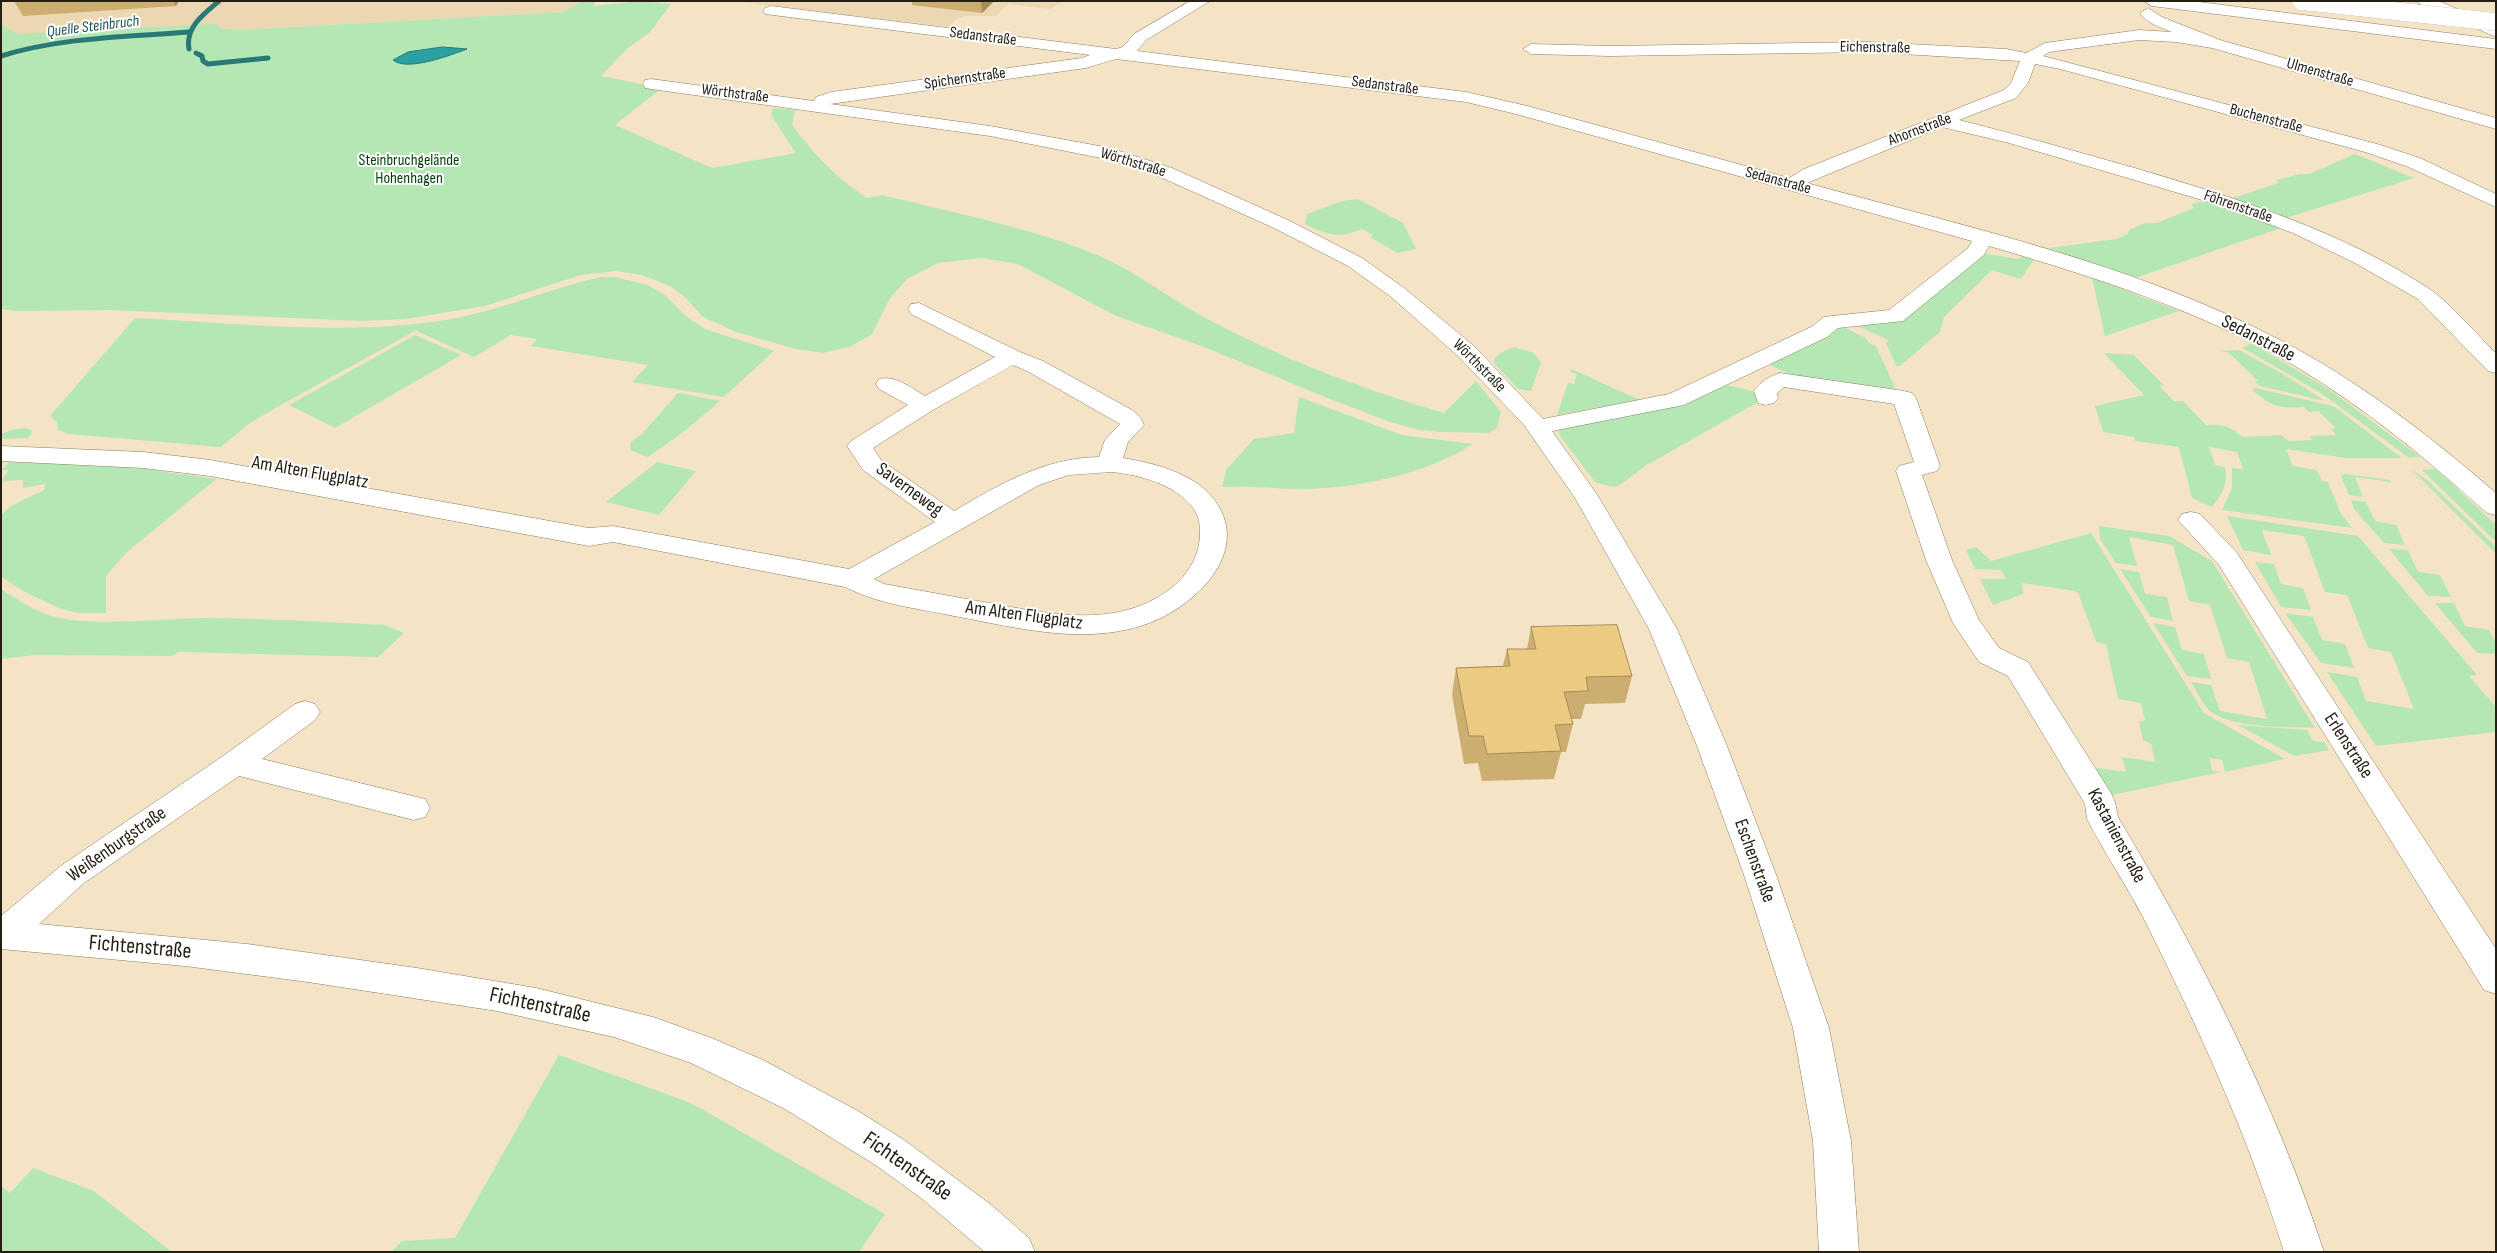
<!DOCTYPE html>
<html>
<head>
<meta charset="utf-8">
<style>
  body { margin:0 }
  #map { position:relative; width:2497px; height:1253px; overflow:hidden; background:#f4e4c5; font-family:"Sofia Sans Condensed",sans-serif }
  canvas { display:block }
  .frame { position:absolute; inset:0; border:2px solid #241e13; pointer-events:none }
</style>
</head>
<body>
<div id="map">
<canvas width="2497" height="1253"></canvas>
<div class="frame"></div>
</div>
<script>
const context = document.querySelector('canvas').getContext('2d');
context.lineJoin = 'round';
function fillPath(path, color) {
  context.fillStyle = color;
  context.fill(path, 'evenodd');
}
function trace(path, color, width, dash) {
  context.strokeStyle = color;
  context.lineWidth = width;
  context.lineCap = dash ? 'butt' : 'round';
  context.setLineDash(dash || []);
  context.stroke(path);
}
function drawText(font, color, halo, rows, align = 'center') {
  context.font = font + ' "Sofia Sans Condensed",sans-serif';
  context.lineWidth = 4;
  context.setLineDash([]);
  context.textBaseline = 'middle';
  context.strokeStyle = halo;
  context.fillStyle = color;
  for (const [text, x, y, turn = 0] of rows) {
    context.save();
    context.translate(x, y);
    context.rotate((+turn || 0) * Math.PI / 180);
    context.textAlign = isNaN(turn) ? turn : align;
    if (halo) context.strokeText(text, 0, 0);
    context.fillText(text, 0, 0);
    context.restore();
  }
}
const built = new Path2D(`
  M 1,1 L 582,1 L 565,12 L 239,30 L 17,34 L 1,25 Z
  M 734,1 L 1064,1 L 1050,9 L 1008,4 L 996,16 L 964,16 L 955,20 L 949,27 Z`);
const green = new Path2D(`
  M 582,1 L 596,1 L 593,6 L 641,1 L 671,4 L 650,32 L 628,48 L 601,76 L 662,88 L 615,125 L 712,168 L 796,153 L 771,115 L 773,108 L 795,110 L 792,125 C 815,155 835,177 867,198 L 882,195 C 954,213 1029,227 1097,255 C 1134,270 1167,297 1202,316 C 1278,357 1360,389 1444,413 L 1476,381 L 1501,412 L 1497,428 L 1489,433 L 1442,432 L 1420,430 L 1390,422 L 1325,397 L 1204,347 L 1114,315 L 1018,264 L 982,258 L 938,263 L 907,279 L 890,298 L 872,334 L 852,346 L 823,353 L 796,349 L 736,332 L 703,317 L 685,297 L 670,286 L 642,275 L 617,271 L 581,275 L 485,306 L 406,319 L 361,321 L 111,310 L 15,311 L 1,309 L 1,24 L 17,34 L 217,24 L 222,29 L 239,30 L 564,12 Z
  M 2355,154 L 2414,178 L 2286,218 L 2233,198 L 2278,183 L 2276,180 L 2300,174 L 2309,174 Z
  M 1358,199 L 1403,223 L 1416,249 L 1397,253 L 1370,237 L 1373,235 L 1362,229 C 1340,239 1326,235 1305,224 L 1307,214 L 1342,201 Z
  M 2206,201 L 2281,228 L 2135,278 L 2049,248 L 2117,239 L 2127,234 L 2129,230 L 2145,223 L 2157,223 L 2194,208 L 2191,204 Z
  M 1982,253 L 2018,259 L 2022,256 L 2034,259 L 2021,279 L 1992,270 L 1944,317 L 1940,332 L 1900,366 L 1896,366 L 1886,342 L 1889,340 L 1857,326 L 1858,324 L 1902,320 Z
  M 600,277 L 615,277 L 648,285 L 665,295 L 686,316 L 705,329 L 774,351 L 724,397 L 632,382 L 648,365 L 531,346 L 537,339 L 511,335 L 474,357 L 412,329 L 415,331 L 277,407 L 247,425 L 221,447 L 68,434 L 58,430 L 57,422 L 50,416 L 135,318 C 238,323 344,336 446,320 C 499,311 548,289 600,277 Z
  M 2092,278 L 2179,311 L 2105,336 Z
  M 1841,326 L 1866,338 L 1869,343 L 1876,346 L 1895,388 L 1885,393 L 1803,380 L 1765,363 Z
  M 415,335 L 461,355 L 335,428 L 289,405 Z
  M 2251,343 L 2330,390 L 2420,457 L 2409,458 L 2321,393 L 2243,348 Z
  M 1514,347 L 1534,353 L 1541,362 L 1531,391 L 1518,389 L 1494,363 L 1494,359 L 1500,353 Z
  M 2239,350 L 2281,373 L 2325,401 L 2260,386 L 2255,382 L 2258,381 L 2228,352 L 2216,351 Z
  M 2104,353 L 2134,355 L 2164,385 L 2159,386 L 2174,401 L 2183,401 L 2206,425 C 2223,424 2230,426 2242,437 L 2281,435 L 2288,441 L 2313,440 L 2310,436 L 2336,435 L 2331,429 L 2336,428 L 2318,411 L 2309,412 L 2304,407 C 2278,409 2271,406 2252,390 L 2255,388 L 2333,406 L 2402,458 L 2346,458 L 2286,449 L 2293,466 L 2317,470 L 2322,481 L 2328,482 L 2341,514 L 2352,528 L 2222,510 L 2232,488 L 2232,468 L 2243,469 L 2237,452 L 2209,447 L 2215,465 L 2225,467 C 2228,485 2223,493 2212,507 L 2192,498 L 2179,447 L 2135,441 L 2134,437 L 2103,432 L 2095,406 L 2144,395 Z
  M 1571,369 L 1640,400 L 1557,415 L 1568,383 L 1574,384 L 1577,374 L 1570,372 Z
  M 1724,384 L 1751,391 L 1762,396 L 1760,401 L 1645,466 L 1620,485 L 1613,487 L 1595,482 L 1560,436 L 1558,428 Z
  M 678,393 L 720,401 L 686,430 L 648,457 L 630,450 L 631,442 L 642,434 Z
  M 1299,397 L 1402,435 L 1473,444 C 1423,475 1360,488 1302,489 C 1275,489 1249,485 1222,487 L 1226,470 L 1254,439 L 1294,433 Z
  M 26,428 L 31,430 L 32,433 L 28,438 L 1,439 L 1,434 L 14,429 Z
  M 9,462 L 131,467 L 216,479 L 127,552 L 106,576 L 106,613 L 78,613 L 59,608 L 23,591 L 1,577 L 1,515 L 11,506 L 44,490 L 45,484 L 23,488 L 23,480 L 1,481 L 9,470 L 2,470 Z
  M 657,462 L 696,471 L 659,515 L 606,502 Z
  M 2411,469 L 2428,481 L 2496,547 L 2496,554 Z
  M 2436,469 L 2496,525 L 2496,542 L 2422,470 Z
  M 2345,474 L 2390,480 L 2391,482 L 2355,477 L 2363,497 L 2349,495 L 2341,476 Z
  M 2351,500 L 2366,502 L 2375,521 L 2396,525 L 2405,545 L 2384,543 L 2354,509 Z
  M 2227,516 L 2358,536 L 2477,675 L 2469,676 L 2496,707 L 2496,732 L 2376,746 L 2327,672 L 2357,677 L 2366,701 L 2414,709 L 2391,652 L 2368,648 L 2347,595 L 2325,592 L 2304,536 L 2262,530 L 2271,555 L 2243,550 Z
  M 2099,526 L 2169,536 L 2212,561 L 2315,728 C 2288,727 2230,728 2210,711 C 2202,704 2196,690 2191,682 L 2211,685 L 2220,711 L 2267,719 L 2249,662 L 2227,658 L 2210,605 L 2189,601 L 2173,545 L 2129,537 L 2137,566 L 2116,563 L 2100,539 Z
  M 2091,533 L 2204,713 L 2285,759 L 2225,772 L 2222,760 L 2209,758 L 2212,771 L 2221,772 L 2107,796 L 2090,769 L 2099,768 L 2126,772 L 2122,757 L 2155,762 L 2151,744 L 2143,740 L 2139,722 L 2145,720 L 2141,703 L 2118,699 L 2106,644 L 2096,642 C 2091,625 2083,610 2079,594 L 2075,591 L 2022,583 L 2023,594 L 1993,605 L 1980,579 L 2006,579 L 2001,570 L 1975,569 L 1966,550 L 1976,547 L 1991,561 Z
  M 2389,549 L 2408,550 L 2418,572 L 2440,575 L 2451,597 L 2428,596 Z
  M 2255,562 L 2274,564 L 2281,584 L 2303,588 L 2311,610 L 2281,607 Z
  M 2120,569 L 2139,572 L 2145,594 L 2167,597 L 2173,621 L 2151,617 Z
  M 1,589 C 17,599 32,610 51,616 C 88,627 162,619 203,618 C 264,618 325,622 385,625 L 404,633 L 378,657 L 178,652 L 173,656 L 35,655 L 1,659 Z
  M 2435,603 L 2454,603 L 2465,626 L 2489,630 L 2496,643 L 2496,654 L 2477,653 Z
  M 2285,613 L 2313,617 L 2322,640 L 2345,644 L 2354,668 L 2321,663 Z
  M 2153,623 L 2175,627 L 2182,650 L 2204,654 L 2211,679 L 2187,676 Z
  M 2238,725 L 2307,730 L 2313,741 L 2324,742 L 2329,750 L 2294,756 Z
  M 559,1055 L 691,1103 L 885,1214 L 859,1252 L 391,1252 L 402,1241 L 455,1238 Z
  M 33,1168 L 94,1191 L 172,1252 L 1,1252 L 1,1186 L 10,1193 Z`);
const water = new Path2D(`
  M 443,47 L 467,49 C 451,55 407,72 393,60 L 408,52 Z`);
const stream = new Path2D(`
  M 189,49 C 185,27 204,14 219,1
  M 196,53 L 202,56 L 203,61 L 208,64 L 268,58
  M 1,56 C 62,37 126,37 189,32`);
const minor = new Path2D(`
  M 1190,1 L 1210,1 L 1146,40 L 1137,51 L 1466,92 L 1527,106 L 1789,178 L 1804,169 L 2004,90 L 2011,83 L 2020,61 L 1869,52 L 1610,56 L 1531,54 L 1523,49 L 1531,44 L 1610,46 L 1869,42 L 2006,49 L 2026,53 L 2045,43 L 2139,30 L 2172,32 C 2160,27 2148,24 2140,13 L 2148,8 L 2162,17 L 2220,40 L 2496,118 L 2496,129 L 2212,48 L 2176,42 L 2139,40 L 2049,52 L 2043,56 L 2377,144 L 2420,158 L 2496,194 L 2496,207 L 2406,166 L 2365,152 L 2060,69 L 2035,64 L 2028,83 L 2016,98 L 1959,120 C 2019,135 2078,152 2138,169 C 2239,199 2342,231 2431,290 C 2450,303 2478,336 2496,353 L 2496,373 L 2488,371 L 2418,299 L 2355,263 L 2293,233 L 2209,202 L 2009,143 L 1942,127 L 1807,183 C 1966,227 2133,263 2280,340 C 2359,381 2429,435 2496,493 L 2496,515 L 2487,513 C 2427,459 2365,408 2295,366 C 2200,310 2094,277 1989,246 L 1984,255 L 1903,321 L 1838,328 L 1827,337 L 1684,405 L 1552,431 L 1598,496 L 1677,629 L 1727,746 L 1775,872 L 1829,1028 L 1851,1141 L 1859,1252 L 1819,1252 L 1813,1141 L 1793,1028 L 1743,872 L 1697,746 L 1649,629 L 1575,498 L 1524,425 L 1458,356 L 1390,296 L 1348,266 L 1274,228 L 1158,176 L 1106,159 L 990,136 L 651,89 L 645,88 L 643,84 L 645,80 L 651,79 L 814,101 L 816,97 L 831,92 L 1082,58 L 1090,55 L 765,14 L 763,11 L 765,8 L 771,6 L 1116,49 L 1123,47 L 1134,34 ZM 1116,59 L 1466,102 L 1516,114 L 1972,241 L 1968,248 L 1889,310 L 1832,316 L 1824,317 L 1811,327 L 1669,394 L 1543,419 L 1474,346 L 1404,288 L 1362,258 L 1288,220 L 1172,168 L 1110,148 L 990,126 L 830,104 L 1086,68 Z
  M 919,303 L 1020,352 L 1043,361 L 1132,410 L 1140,417 L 1144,425 L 1128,442 L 1123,458 C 1153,463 1191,472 1212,497 C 1254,548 1199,603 1152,622 C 1088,647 1019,628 954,616 C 916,608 881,605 845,587 L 613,542 L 589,546 L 210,476 L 143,468 L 1,461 L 1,446 L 143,452 L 210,460 L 589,528 L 613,526 L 849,569 L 935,522 L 863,470 L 847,446 L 851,441 L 908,405 L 879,389 L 876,384 L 879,379 C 896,375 911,388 925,396 L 995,357 L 911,314 L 908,309 L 911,304 ZM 1013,365 L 1027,371 L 1120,424 L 1105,440 L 1099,457 C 1044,458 1000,484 954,511 L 881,460 L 873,448 L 933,410 ZM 1112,472 C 1140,475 1175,484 1193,508 C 1199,515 1200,525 1200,533 C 1200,573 1164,600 1127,610 C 1082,622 1034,611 989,603 C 954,597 919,590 884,584 L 874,579 L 1039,485 L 1069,475 Z
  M 1780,373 L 1904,391 L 1912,393 L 1916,398 L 1940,466 L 1937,471 L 1922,475 L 1952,560 L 1979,620 L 1999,648 L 2028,662 L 2111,793 L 2115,802 L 2118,817 C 2198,951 2275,1103 2324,1252 L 2284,1252 C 2249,1138 2198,1027 2145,921 C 2127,886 2105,854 2087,819 L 2085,804 L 2008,676 L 1979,662 L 1953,623 L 1926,560 L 1896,471 L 1899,466 L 1914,462 L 1894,404 L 1784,387 L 1777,393 L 1778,398 L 1774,403 L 1766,405 L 1758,403 L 1754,391 C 1760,382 1770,376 1780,373 Z
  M 2191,512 L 2200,514 L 2237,553 L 2496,949 L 2496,994 L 2484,990 L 2219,565 L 2178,520 L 2182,514 Z
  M 305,701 L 315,704 L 320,712 L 315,720 L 262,759 L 425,799 L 430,808 L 425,817 L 414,820 L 239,776 L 84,883 L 39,924 L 247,944 L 417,968 L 536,988 L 653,1017 L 714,1039 L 763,1060 L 858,1111 L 904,1140 L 990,1204 L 1029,1238 L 1035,1252 L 985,1252 L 921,1198 L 877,1166 L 785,1109 L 691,1063 L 614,1037 L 497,1011 L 308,982 L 185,966 L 1,949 L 1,916 L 62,865 L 226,754 L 295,704 Z`);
const secondary = new Path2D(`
  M 2417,1 L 2439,1 L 2496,26 L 2496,37 L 2420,4 Z`);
const primary = new Path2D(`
  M 2144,1 L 2191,1 L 2496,39 L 2496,49 L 2152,6 Z`);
const primaryBridge = new Path2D(`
  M 2302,1 L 2496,22`);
const wall = new Path2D(`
  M 14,1 L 179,1 L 176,6 L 23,16 Z
  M 912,1 L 994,1 L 982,13 L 912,5 Z
  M 1531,627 L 1632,676 L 1625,703 L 1585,704 L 1581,719 L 1571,719 L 1573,724 L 1566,752 L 1561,752 L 1554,779 L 1482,781 L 1478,763 L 1464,764 L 1452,695 L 1456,668 L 1503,666 L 1507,649 L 1527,649 Z`);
const shadedWall = new Path2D(`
  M 173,1 L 179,1 L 176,6 Z
  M 981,1 L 994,1 L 982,13 Z`);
const building = new Path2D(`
  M 1617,625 L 1632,676 L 1586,677 L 1588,691 L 1564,692 L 1573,724 L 1555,725 L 1561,751 L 1487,754 L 1483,736 L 1469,736 L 1456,668 L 1510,666 L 1507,649 L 1536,649 L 1531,627 Z`);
const farWaternames = [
  ["Quelle Steinbruch",93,27,-7]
];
const farStreetnames = [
  ["Sedanstraße",983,37,7],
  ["Eichenstraße",1875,48,1],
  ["Ulmenstraße",2320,73,16],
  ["Spichernstraße",965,79,-8],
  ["Sedanstraße",1385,86,7],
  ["Wörthstraße",735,94,7],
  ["Buchenstraße",2266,119,15],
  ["Ahornstraße",1920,130,-21],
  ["Wörthstraße",1133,163,17],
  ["Sedanstraße",1778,181,15],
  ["Föhrenstraße",2238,207,19],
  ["Wörthstraße",1479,366,45]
];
const farParknames = [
  ["Steinbruchgelände",409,161],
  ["Hohenhagen",409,179]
];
const streetNames = [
  ["Sedanstraße",2258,339,27],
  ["Am Alten Flugplatz",310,473,10],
  ["Saverneweg",909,490,36],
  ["Am Alten Flugplatz",1024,616,8],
  ["Erlenstraße",2348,746,57],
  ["Kastanienstraße",2116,836,62],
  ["Weißenburgstraße",117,845,-35],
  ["Eschenstraße",1754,861,70]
];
const nearStreetnames = [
  ["Fichtenstraße",140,948,5],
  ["Fichtenstraße",540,1006,12],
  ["Fichtenstraße",907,1167,35]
];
fillPath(built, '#ebd8b2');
fillPath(green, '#b4e7b4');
fillPath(water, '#2ba0a0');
trace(water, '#297976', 1);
trace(stream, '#297976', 5);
trace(minor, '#8a7c60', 1);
trace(secondary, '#8a7c60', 1);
trace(primary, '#8a7c60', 1);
fillPath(minor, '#fff');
fillPath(secondary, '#fff');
fillPath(primary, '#fff');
trace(primaryBridge, '#8a7c60', 18, []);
trace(primaryBridge, '#fff', 18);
fillPath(wall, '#ccae70');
fillPath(shadedWall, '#a68d5b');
fillPath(building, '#edca82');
trace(building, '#a68d5b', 1);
drawText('italic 16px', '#245454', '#fff', farWaternames);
drawText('16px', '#241e13', '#fff', farStreetnames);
drawText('16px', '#003f09', '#fff', farParknames);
drawText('19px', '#241e13', '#fff', streetNames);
drawText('22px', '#241e13', '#fff', nearStreetnames);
</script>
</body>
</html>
